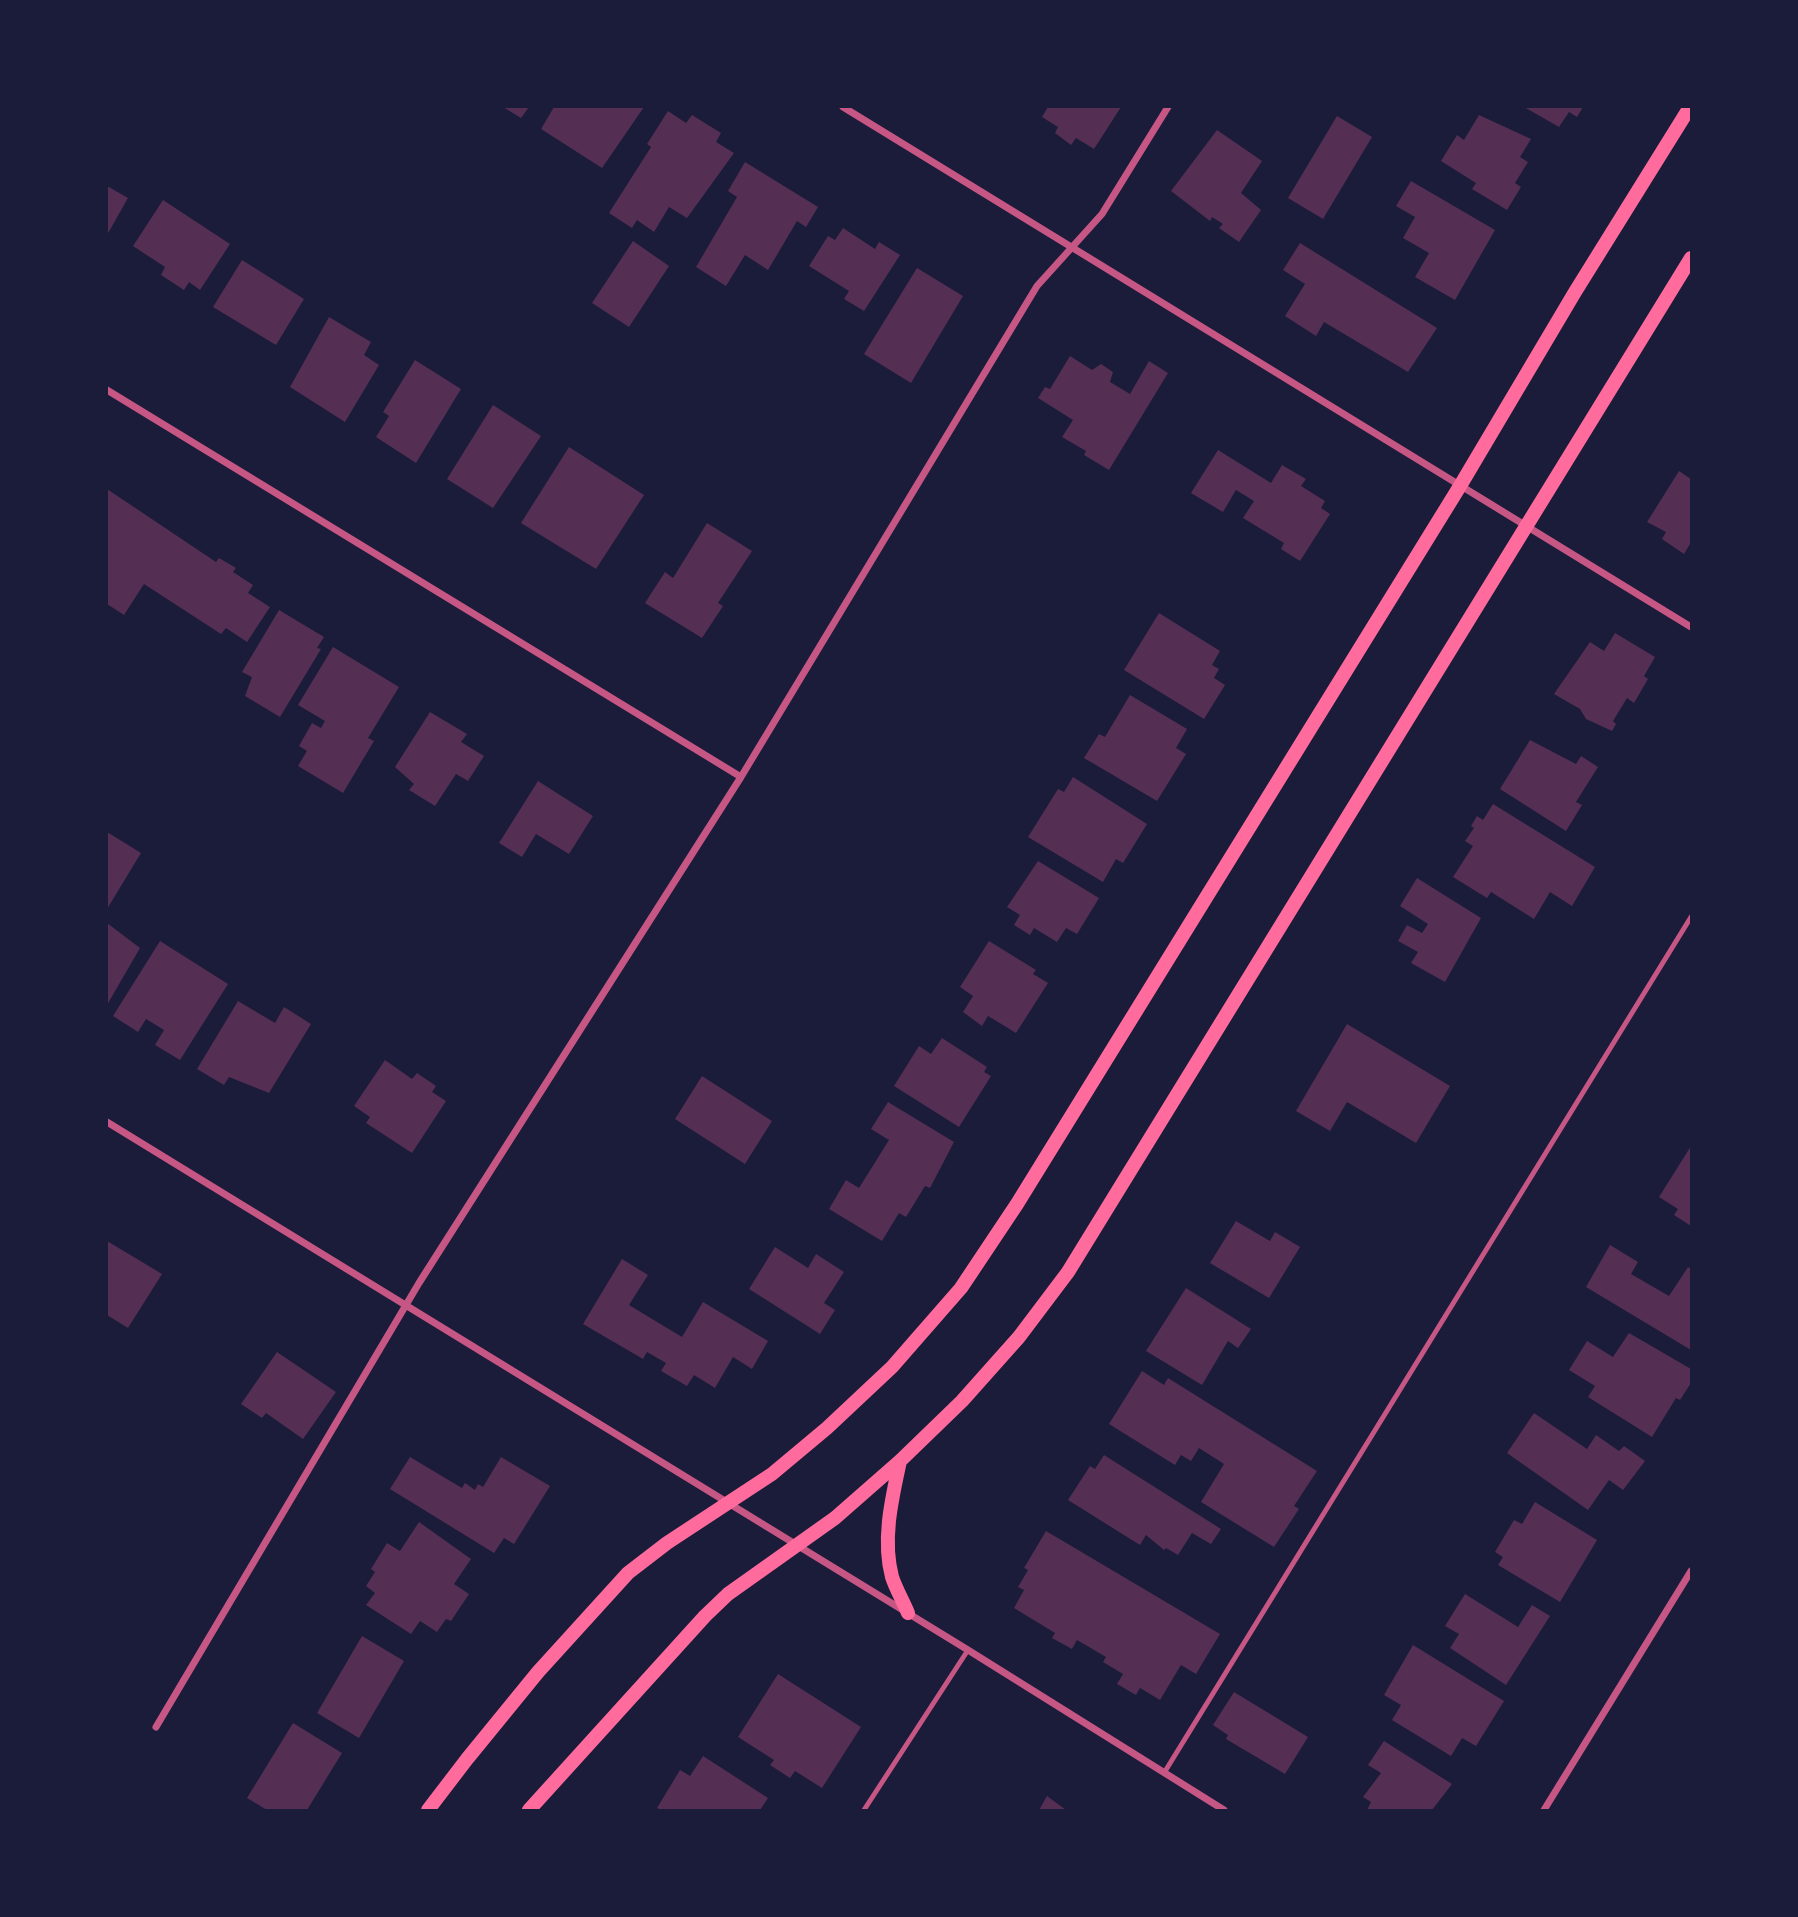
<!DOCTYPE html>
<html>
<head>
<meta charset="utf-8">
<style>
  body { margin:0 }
  #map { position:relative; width:1798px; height:1917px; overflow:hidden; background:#1b1b3a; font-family:Inter,sans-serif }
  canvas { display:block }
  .frame { position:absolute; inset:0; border:108px solid #1b1b3a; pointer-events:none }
</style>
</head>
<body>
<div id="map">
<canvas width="1798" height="1917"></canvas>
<div class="frame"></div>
</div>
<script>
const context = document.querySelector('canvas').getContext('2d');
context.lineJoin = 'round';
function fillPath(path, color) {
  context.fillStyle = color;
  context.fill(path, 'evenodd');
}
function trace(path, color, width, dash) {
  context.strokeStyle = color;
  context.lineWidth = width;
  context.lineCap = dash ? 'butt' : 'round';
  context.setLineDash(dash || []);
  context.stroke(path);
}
const building = new Path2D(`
  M 503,107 L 529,107 L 521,118 Z
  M 554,107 L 644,107 L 602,168 L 541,129 Z
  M 1048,107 L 1121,107 L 1094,149 L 1076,138 L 1071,145 L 1055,133 L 1058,127 L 1042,117 Z
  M 1524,107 L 1583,107 L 1577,117 L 1569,112 L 1559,127 Z
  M 668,111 L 686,123 L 692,115 L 721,133 L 716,142 L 734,153 L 687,218 L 669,207 L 654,232 L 637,220 L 632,228 L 609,213 L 651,147 L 647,144 Z
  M 1479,115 L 1531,139 L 1520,157 L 1528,162 L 1515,183 L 1521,187 L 1507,210 L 1472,189 L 1476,183 L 1441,161 L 1457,135 L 1464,140 Z
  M 1337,116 L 1372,137 L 1323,219 L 1288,198 Z
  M 1217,130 L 1262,161 L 1241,193 L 1261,210 L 1239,242 L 1219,228 L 1223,224 L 1212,217 L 1210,221 L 1171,191 Z
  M 745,162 L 818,207 L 806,227 L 797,221 L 768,270 L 745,255 L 726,286 L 696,267 L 737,197 L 728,191 Z
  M 1411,181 L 1495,230 L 1455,300 L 1415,277 L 1429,253 L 1403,238 L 1415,217 L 1396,206 Z
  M 107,186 L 128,198 L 107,235 Z
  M 163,200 L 230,244 L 200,290 L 189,282 L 184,290 L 161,275 L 165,267 L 133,246 Z
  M 843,228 L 875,249 L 879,242 L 900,255 L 864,311 L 844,299 L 849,291 L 809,266 L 828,236 L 835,240 Z
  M 633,241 L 669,266 L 629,327 L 592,303 Z
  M 1300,243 L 1437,328 L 1408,372 L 1324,322 L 1316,336 L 1285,316 L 1305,284 L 1283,270 Z
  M 242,260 L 304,299 L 276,345 L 213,307 Z
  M 917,268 L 963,296 L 911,383 L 864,354 Z
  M 329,317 L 371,342 L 364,355 L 379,365 L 345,422 L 290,387 Z
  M 1070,356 L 1092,370 L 1101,364 L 1113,372 L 1110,382 L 1130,394 L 1149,361 L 1168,373 L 1109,470 L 1084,455 L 1086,451 L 1062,437 L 1073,420 L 1038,398 L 1045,387 L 1050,389 Z
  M 415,360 L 461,389 L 416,463 L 376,437 L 389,416 L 383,412 Z
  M 493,405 L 541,436 L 493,508 L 447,479 Z
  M 569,447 L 644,495 L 596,569 L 521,523 Z
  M 1218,450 L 1271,483 L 1282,465 L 1306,479 L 1301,486 L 1325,501 L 1321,508 L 1330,514 L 1300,561 L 1281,549 L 1284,543 L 1243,518 L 1254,501 L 1236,490 L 1223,512 L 1191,493 Z
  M 1679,471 L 1691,479 L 1691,545 L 1690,544 L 1684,554 L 1662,539 L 1666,532 L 1647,522 Z
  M 107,489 L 216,562 L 219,558 L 236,568 L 233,572 L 253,585 L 248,593 L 270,607 L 247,642 L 226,628 L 221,634 L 144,584 L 124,615 L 107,604 Z
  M 707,523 L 752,551 L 718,603 L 723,606 L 702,638 L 645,603 L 665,572 L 673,578 Z
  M 279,610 L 324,637 L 317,648 L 321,649 L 280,717 L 245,696 L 252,677 L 242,672 Z
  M 1159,613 L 1220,651 L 1212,665 L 1219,669 L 1214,678 L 1225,685 L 1204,719 L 1124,670 Z
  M 1615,633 L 1655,657 L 1644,676 L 1648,679 L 1634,703 L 1627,698 L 1613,721 L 1616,724 L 1612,731 L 1586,719 L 1580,709 L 1554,694 L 1590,642 L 1604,651 Z
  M 333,647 L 399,687 L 368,738 L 374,741 L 343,793 L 298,766 L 307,751 L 299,746 L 312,723 L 321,728 L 325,721 L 298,705 Z
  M 1130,695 L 1187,729 L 1176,748 L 1186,754 L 1157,801 L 1084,758 L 1099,734 L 1105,737 Z
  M 430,712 L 467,734 L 461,742 L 484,756 L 468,781 L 456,774 L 435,806 L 409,790 L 414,784 L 395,767 Z
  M 1530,740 L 1576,764 L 1581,756 L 1598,767 L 1576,802 L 1582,805 L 1566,831 L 1500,789 Z
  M 1073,777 L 1147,824 L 1123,863 L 1116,859 L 1103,882 L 1028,837 L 1058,789 L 1064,792 Z
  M 538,781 L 593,816 L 569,854 L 536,834 L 522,857 L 499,843 Z
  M 1493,804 L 1595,867 L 1572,906 L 1550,892 L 1534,919 L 1491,892 L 1487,898 L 1453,877 L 1473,846 L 1465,841 L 1474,828 L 1471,826 L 1477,816 L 1483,820 Z
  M 107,832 L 141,853 L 107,909 Z
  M 1038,861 L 1099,898 L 1077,934 L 1066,928 L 1057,942 L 1034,928 L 1030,935 L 1014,925 L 1020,915 L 1007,907 Z
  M 1417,878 L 1481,918 L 1445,982 L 1411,963 L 1418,952 L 1398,941 L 1407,925 L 1422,933 L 1428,924 L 1400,906 Z
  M 107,923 L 140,948 L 107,1005 Z
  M 160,941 L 228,984 L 180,1060 L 155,1045 L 164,1030 L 146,1019 L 138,1032 L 113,1016 Z
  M 989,941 L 1036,970 L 1033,974 L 1048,983 L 1016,1033 L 988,1016 L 982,1026 L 963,1012 L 973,996 L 960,987 Z
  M 238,1001 L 275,1023 L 284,1007 L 311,1024 L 269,1093 L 229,1077 L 224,1085 L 197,1069 Z
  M 1347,1024 L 1450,1086 L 1416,1143 L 1347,1102 L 1330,1131 L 1296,1111 Z
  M 942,1038 L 987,1067 L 984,1072 L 991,1076 L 959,1127 L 894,1086 L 919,1046 L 931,1054 Z
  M 385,1060 L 412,1079 L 417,1073 L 436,1086 L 432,1092 L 446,1101 L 412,1153 L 366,1123 L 370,1117 L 354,1106 Z
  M 702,1076 L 772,1121 L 745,1164 L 675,1119 Z
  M 888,1102 L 954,1142 L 930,1188 L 925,1186 L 906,1217 L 899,1213 L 882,1241 L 829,1209 L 846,1180 L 859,1188 L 889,1140 L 871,1129 Z
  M 1691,1146 L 1691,1226 L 1674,1215 L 1678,1209 L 1659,1197 Z
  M 1236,1221 L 1270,1241 L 1275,1232 L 1300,1247 L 1269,1298 L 1210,1263 Z
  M 107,1241 L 162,1274 L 128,1328 L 107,1315 Z
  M 1610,1245 L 1638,1262 L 1631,1274 L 1669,1296 L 1688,1267 L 1691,1269 L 1691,1350 L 1586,1287 Z
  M 775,1247 L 808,1268 L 816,1254 L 844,1272 L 824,1303 L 835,1310 L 820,1334 L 749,1289 Z
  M 622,1259 L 648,1275 L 629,1305 L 682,1337 L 703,1302 L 768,1341 L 752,1369 L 733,1357 L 715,1388 L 694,1375 L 687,1386 L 661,1371 L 666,1363 L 647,1352 L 643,1359 L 583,1324 Z
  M 1186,1288 L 1251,1329 L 1238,1348 L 1228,1341 L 1202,1385 L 1146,1351 Z
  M 1629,1333 L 1691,1369 L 1691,1383 L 1680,1400 L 1676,1398 L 1652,1437 L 1588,1397 L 1595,1386 L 1569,1370 L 1587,1341 L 1613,1357 Z
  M 277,1352 L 336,1392 L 303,1439 L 266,1413 L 262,1418 L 241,1404 Z
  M 1142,1371 L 1164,1385 L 1168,1378 L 1317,1471 L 1294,1506 L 1299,1509 L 1274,1547 L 1201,1502 L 1224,1464 L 1199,1448 L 1191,1461 L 1181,1455 L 1175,1465 L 1109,1424 Z
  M 1534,1413 L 1587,1449 L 1596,1435 L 1619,1451 L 1624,1446 L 1645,1461 L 1623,1490 L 1609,1480 L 1588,1510 L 1507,1453 Z
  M 1104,1455 L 1221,1529 L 1211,1544 L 1192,1533 L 1178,1555 L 1166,1548 L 1164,1550 L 1146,1535 L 1140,1545 L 1068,1500 L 1090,1466 L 1095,1469 Z
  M 410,1457 L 462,1488 L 465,1483 L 475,1490 L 478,1484 L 483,1487 L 501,1457 L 550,1486 L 514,1544 L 504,1538 L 494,1553 L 390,1489 Z
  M 1535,1502 L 1597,1540 L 1560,1602 L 1498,1565 L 1503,1557 L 1495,1552 L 1514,1520 L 1522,1524 Z
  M 419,1522 L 471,1559 L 454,1584 L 469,1594 L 451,1621 L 446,1619 L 437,1632 L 420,1621 L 411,1634 L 366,1605 L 375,1593 L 366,1586 L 375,1572 L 371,1569 L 387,1543 L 400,1551 Z
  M 1046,1531 L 1220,1634 L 1196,1674 L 1181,1665 L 1160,1700 L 1140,1688 L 1136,1695 L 1117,1684 L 1123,1674 L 1103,1662 L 1106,1657 L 1077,1640 L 1072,1649 L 1052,1638 L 1055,1633 L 1014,1608 L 1024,1590 L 1018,1587 L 1028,1570 L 1024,1568 Z
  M 1465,1594 L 1518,1627 L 1532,1605 L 1550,1616 L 1506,1685 L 1450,1648 L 1459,1634 L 1445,1626 Z
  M 362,1636 L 404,1661 L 359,1738 L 317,1713 Z
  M 1413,1645 L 1504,1701 L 1476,1746 L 1462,1738 L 1451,1756 L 1392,1720 L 1401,1705 L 1384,1695 Z
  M 778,1674 L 861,1727 L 822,1788 L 795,1771 L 790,1778 L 770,1765 L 774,1760 L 738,1737 Z
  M 1234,1692 L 1308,1737 L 1285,1774 L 1226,1739 L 1228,1735 L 1213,1725 Z
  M 293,1723 L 342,1753 L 307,1810 L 267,1810 L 247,1798 Z
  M 1384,1741 L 1452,1784 L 1432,1810 L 1367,1810 L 1371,1802 L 1363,1797 L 1381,1773 L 1368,1765 Z
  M 703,1756 L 768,1798 L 760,1810 L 661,1810 L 657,1808 L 680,1770 L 690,1776 Z
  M 1047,1796 L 1066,1810 L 1039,1810 Z`);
const service = new Path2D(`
  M 1164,1773 L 1691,917
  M 864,1810 L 968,1650`);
const minor = new Path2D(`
  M 843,107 L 1691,627
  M 107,390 L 741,777
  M 107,1122 L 968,1650 L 1224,1810
  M 156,1727 L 419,1283 L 741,777 L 1037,286 L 1102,214 L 1168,107
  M 1544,1810 L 1691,1571`);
const secondary = new Path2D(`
  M 900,1461 C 892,1498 882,1539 892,1577 C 896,1589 903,1601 908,1613
  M 428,1810 L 467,1759 L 538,1672 L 628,1573 L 667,1543 L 772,1474 L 827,1428 L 892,1367 L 961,1288 L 1017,1204 L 1460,486 L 1575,292 L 1690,107
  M 529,1810 L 705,1616 L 728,1594 L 835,1518 L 900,1461 L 962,1401 L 1019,1337 L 1068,1272 L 1691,258`);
fillPath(building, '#542f53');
trace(service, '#c65784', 5);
trace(minor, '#c65784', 7);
trace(secondary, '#ff6b9d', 14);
</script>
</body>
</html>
